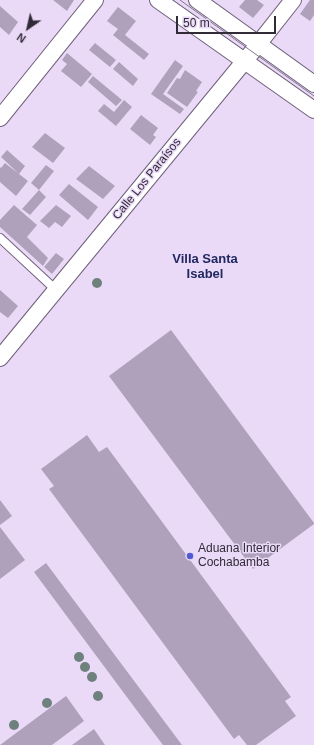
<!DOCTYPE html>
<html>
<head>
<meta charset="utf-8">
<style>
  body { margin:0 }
  #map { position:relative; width:314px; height:745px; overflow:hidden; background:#eadaf8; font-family:Helvetica,sans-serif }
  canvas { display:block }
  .north { position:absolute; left:8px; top:8px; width:40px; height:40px; -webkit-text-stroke:3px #eadaf8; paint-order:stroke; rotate:214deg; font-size:11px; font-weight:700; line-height:16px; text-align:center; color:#312b37 }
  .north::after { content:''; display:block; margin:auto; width:14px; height:18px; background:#312b37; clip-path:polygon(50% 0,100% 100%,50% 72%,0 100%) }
  .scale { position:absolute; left:176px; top:16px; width:100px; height:18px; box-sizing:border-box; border:2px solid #312b37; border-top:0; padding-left:5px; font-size:12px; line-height:14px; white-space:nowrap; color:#312b37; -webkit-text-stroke:3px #eadaf8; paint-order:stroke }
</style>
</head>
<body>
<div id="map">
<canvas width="314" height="745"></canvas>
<div class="north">N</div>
<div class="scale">50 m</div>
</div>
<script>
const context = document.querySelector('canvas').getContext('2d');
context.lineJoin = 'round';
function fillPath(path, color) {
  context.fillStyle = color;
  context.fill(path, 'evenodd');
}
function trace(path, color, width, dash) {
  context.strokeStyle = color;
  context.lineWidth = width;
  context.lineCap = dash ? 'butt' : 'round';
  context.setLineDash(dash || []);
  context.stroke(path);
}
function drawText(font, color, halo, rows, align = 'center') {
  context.font = font + ' Helvetica,sans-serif';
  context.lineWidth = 3;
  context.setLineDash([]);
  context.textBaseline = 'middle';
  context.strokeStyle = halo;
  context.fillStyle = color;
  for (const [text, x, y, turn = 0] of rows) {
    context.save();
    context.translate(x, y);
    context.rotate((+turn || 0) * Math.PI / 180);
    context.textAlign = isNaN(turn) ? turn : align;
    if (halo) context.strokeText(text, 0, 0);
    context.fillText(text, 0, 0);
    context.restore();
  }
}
const building = new Path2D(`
  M 53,0 L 74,0 L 67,11 Z
  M 245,0 L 257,0 L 264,5 L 253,18 L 239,7 Z
  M 310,0 L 314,0 L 314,15 L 310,21 L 300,14 Z
  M 0,6 L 18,22 L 9,35 L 0,27 Z
  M 118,7 L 136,21 L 125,35 L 149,54 L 144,60 L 113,35 L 118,29 L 107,21 Z
  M 95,43 L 116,60 L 110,67 L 89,50 Z
  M 67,53 L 92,74 L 81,87 L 61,71 L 67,64 L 62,60 Z
  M 175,60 L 183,66 L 163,94 L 184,109 L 180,114 L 151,94 Z
  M 119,62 L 138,79 L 133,86 L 113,69 Z
  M 185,70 L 202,82 L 196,91 L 198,92 L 187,107 L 167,93 L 177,78 L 180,79 Z
  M 93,76 L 122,100 L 116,106 L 88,82 Z
  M 124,100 L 132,107 L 116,126 L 98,111 L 104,104 L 114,112 Z
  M 141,115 L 158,128 L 153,135 L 156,137 L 150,145 L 130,129 Z
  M 45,133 L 65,148 L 53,163 L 32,147 Z
  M 7,150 L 25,166 L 19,174 L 1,157 Z
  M 5,163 L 28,181 L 16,196 L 0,182 L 0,167 L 1,168 Z
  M 46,165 L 54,171 L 39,190 L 31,183 Z
  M 89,166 L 115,186 L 103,199 L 76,179 Z
  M 69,184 L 98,207 L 88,220 L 59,195 Z
  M 39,190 L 46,197 L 30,215 L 22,209 Z
  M 14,205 L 37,225 L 27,237 L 48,258 L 43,266 L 0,227 L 0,220 Z
  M 56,205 L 71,216 L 62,227 L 55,222 L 49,228 L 40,221 Z
  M 56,253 L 64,259 L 52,274 L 44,267 Z
  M 0,290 L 18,306 L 8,318 L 0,312 Z
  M 171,330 L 314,523 L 314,524 L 253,569 L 109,376 Z
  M 87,435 L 99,452 L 107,447 L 291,697 L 285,701 L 296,716 L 256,745 L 247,745 L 239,735 L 234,739 L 49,489 L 54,486 L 41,469 Z
  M 0,500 L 12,516 L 0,525 Z
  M 0,527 L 25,560 L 0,579 Z
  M 46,563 L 182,745 L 163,745 L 138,712 L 34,572 Z
  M 66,696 L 84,721 L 52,745 L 0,745 Z
  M 94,729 L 105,745 L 72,745 Z`);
const lane = new Path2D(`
  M 0,238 L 56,290`);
const street = new Path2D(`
  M 158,0 L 314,110
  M 197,0 L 314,84
  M 0,118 L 95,0
  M 0,358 L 252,52 L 293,0`);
const tram = new Path2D(`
  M 180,0 L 314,96`);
const trees = [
  [97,283],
  [79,657],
  [85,667],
  [92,677],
  [98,696],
  [47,703],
  [14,725]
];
const markers = [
  [190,556,4,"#505bd1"]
];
const streetNames = [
  ["Calle Los Paraísos",147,179,-51]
];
const poiNames = [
  ["Aduana Interior",198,549],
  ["Cochabamba",198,563]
];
const neighbourhoodNames = [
  ["Villa Santa",205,259],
  ["Isabel",205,274]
];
fillPath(building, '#afa0bc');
trace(lane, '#6f617b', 10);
trace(street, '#6f617b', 18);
trace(lane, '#fff', 8);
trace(street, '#fff', 16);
trace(tram, '#83788c', 1);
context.fillStyle = '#6f817c';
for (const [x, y] of trees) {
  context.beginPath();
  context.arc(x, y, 5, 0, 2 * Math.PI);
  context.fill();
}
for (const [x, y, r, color] of markers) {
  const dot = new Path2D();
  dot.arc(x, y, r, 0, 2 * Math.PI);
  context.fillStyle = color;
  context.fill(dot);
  trace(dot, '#eadaf8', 1.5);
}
drawText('12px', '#312b37', '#eadaf8', streetNames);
drawText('12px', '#312b37', '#eadaf8', poiNames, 'left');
drawText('bold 13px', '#212860', '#eadaf8', neighbourhoodNames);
</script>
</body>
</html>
